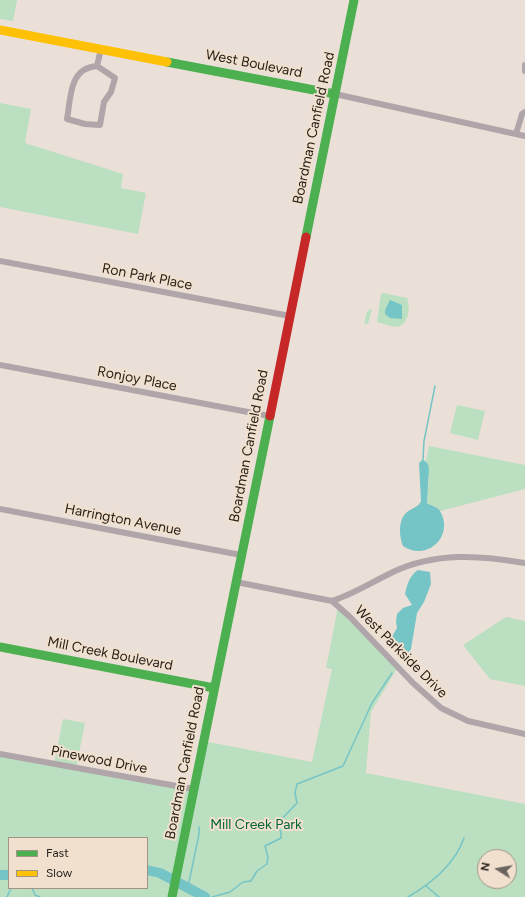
<!DOCTYPE html>
<html>
<head>
<meta charset="utf-8">
<style>
  body { margin:0 }
  #map { position:relative; width:525px; height:897px; overflow:hidden; background:#eae0d7; font-family:Figtree,sans-serif }
  canvas { display:block }
  .legend { position:absolute; left:8px; top:837px; width:140px; height:52px; box-sizing:border-box; background:#f2e0cf; border:1px solid #a19487; margin:0; padding:5px 7px; list-style:none; font-size:12px; color:#27211b }
  .legend li { display:flex; align-items:center; gap:8px; height:20px }
  .legend b { width:20px; border:1px solid #a19487 }
  .north { position:absolute; left:477px; top:849px; width:40px; height:40px; box-sizing:border-box; background:#f2e0cf; border:1px solid #a19487; border-radius:50%; rotate:281deg; font-size:11px; font-weight:700; line-height:16px; text-align:center; color:#27211b }
  .north::after { content:''; display:block; margin:auto; width:14px; height:18px; background:#6b645d; clip-path:polygon(50% 0,100% 100%,50% 72%,0 100%) }
</style>
</head>
<body>
<div id="map">
<canvas width="525" height="897"></canvas>
<ul class="legend">
<li><b style="height:5px;background:#4caf50"></b>Fast</li>
<li><b style="height:5px;background:#ffc107"></b>Slow</li>
</ul>
<div class="north">N</div>
</div>
<script>
const context = document.querySelector('canvas').getContext('2d');
context.lineJoin = 'round';
function fillPath(path, color) {
  context.fillStyle = color;
  context.fill(path, 'evenodd');
}
function trace(path, color, width, dash) {
  context.strokeStyle = color;
  context.lineWidth = width;
  context.lineCap = dash ? 'butt' : 'round';
  context.setLineDash(dash || []);
  context.stroke(path);
}
function drawText(font, color, halo, rows, align = 'center') {
  context.font = font + ' Figtree,sans-serif';
  context.lineWidth = 4;
  context.setLineDash([]);
  context.textBaseline = 'middle';
  context.strokeStyle = halo;
  context.fillStyle = color;
  for (const [text, x, y, turn = 0] of rows) {
    context.save();
    context.translate(x, y);
    context.rotate((+turn || 0) * Math.PI / 180);
    context.textAlign = isNaN(turn) ? turn : align;
    if (halo) context.strokeText(text, 0, 0);
    context.fillText(text, 0, 0);
    context.restore();
  }
}
const green = new Path2D(`
  M 0,0 L 17,0 L 13,21 L 0,19 Z
  M 0,103 L 31,109 L 25,143 L 123,174 L 121,188 L 146,193 L 138,234 L 0,207 Z
  M 383,293 L 407,298 C 409,304 409,308 408,314 C 404,333 391,326 377,322 L 381,294 Z
  M 370,309 L 372,309 L 368,324 L 364,324 L 367,312 Z
  M 457,405 L 485,411 L 478,440 L 450,433 Z
  M 429,446 L 525,465 L 525,489 L 440,511 L 437,507 L 427,503 L 429,478 L 426,461 Z
  M 338,607 L 398,667 L 371,712 L 366,773 L 525,804 L 525,897 L 0,897 L 0,754 L 54,764 L 63,719 L 85,723 L 76,768 L 193,789 L 203,741 L 312,762 L 332,669 L 326,668 ZM 9,838 L 147,838 L 147,888 L 9,888 ZM 485,857 L 509,857 L 509,881 L 485,881 Z
  M 506,617 L 525,621 L 525,686 L 490,679 L 463,645 Z`);
const water = new Path2D(`
  M 390,300 L 402,305 L 402,319 L 390,318 L 385,314 L 385,310 Z
  M 423,459 L 428,464 L 429,469 L 427,503 C 431,506 437,506 440,511 C 455,537 426,562 403,546 C 399,536 398,519 407,512 C 412,508 419,507 421,501 L 419,463 Z
  M 418,570 L 430,572 L 431,584 L 424,602 L 417,613 L 411,649 L 406,656 L 395,653 L 390,640 L 397,628 L 396,622 L 397,614 L 403,608 L 412,605 L 405,594 C 407,584 410,575 418,570 Z`);
const stream = new Path2D(`
  M 423,459 L 424,441 L 435,386
  M 426,886 L 439,897
  M 188,887 L 199,834 L 199,827
  M 32,888 L 35,895 L 40,897
  M 7,897 L 11,888
  M 212,897 L 230,892 L 243,882 L 251,881 L 257,871 L 267,864 L 268,857 L 265,846 L 281,838 L 281,832 L 276,825 L 297,803 L 295,793 L 297,784 L 343,766 L 372,703 L 392,673
  M 408,897 C 432,883 455,864 464,838`);
const river = new Path2D(`
  M 147,870 L 160,873 L 205,897
  M 0,875 L 9,875`);
const street = new Path2D(`
  M 525,65 L 525,71
  M 97,66 C 69,68 71,97 67,119 L 85,124 L 100,125 L 104,102 L 111,92 L 115,78 L 97,66 L 101,49
  M 335,94 L 525,136
  M 516,134 L 522,114 L 525,112
  M 0,261 L 290,316
  M 0,365 L 269,416
  M 0,509 L 241,555
  M 236,582 L 332,601
  M 332,601 L 350,617 L 413,683 L 441,708 L 468,721 L 525,734
  M 332,601 C 354,594 372,582 393,572 C 435,552 480,555 525,563
  M 0,754 L 193,789`);
const fast = new Path2D(`
  M 167,62 L 335,94
  M 306,237 L 354,0
  M 0,647 L 214,688
  M 172,897 L 270,416`);
const slow = new Path2D(`
  M 0,30 L 167,62`);
const jam = new Path2D(`
  M 270,416 L 306,237`);
const streetNames = [
  ["West Boulevard",254,64,11],
  ["Boardman Canfield Road",314,128,-78],
  ["Ron Park Place",147,277,11],
  ["Ronjoy Place",137,379,11],
  ["Boardman Canfield Road",249,446,-79],
  ["Harrington Avenue",123,520,11],
  ["West Parkside Drive",401,652,45],
  ["Mill Creek Boulevard",110,654,11],
  ["Pinewood Drive",99,760,11],
  ["Boardman Canfield Road",185,763,-79]
];
const parkNames = [
  ["Mill Creek Park",256,825]
];
fillPath(green, '#bbdfc1');
fillPath(water, '#76c5c6');
trace(stream, '#76c5c6', 1.5);
trace(river, '#76c5c6', 10);
trace(street, '#b0a5a8', 6);
trace(fast, '#4caf50', 9);
trace(slow, '#ffc107', 9);
trace(jam, '#c62828', 9);
drawText('14px', '#27211b', '#f2e0cf', streetNames);
drawText('14px', '#026439', '#f2e0cf', parkNames);
</script>
</body>
</html>
